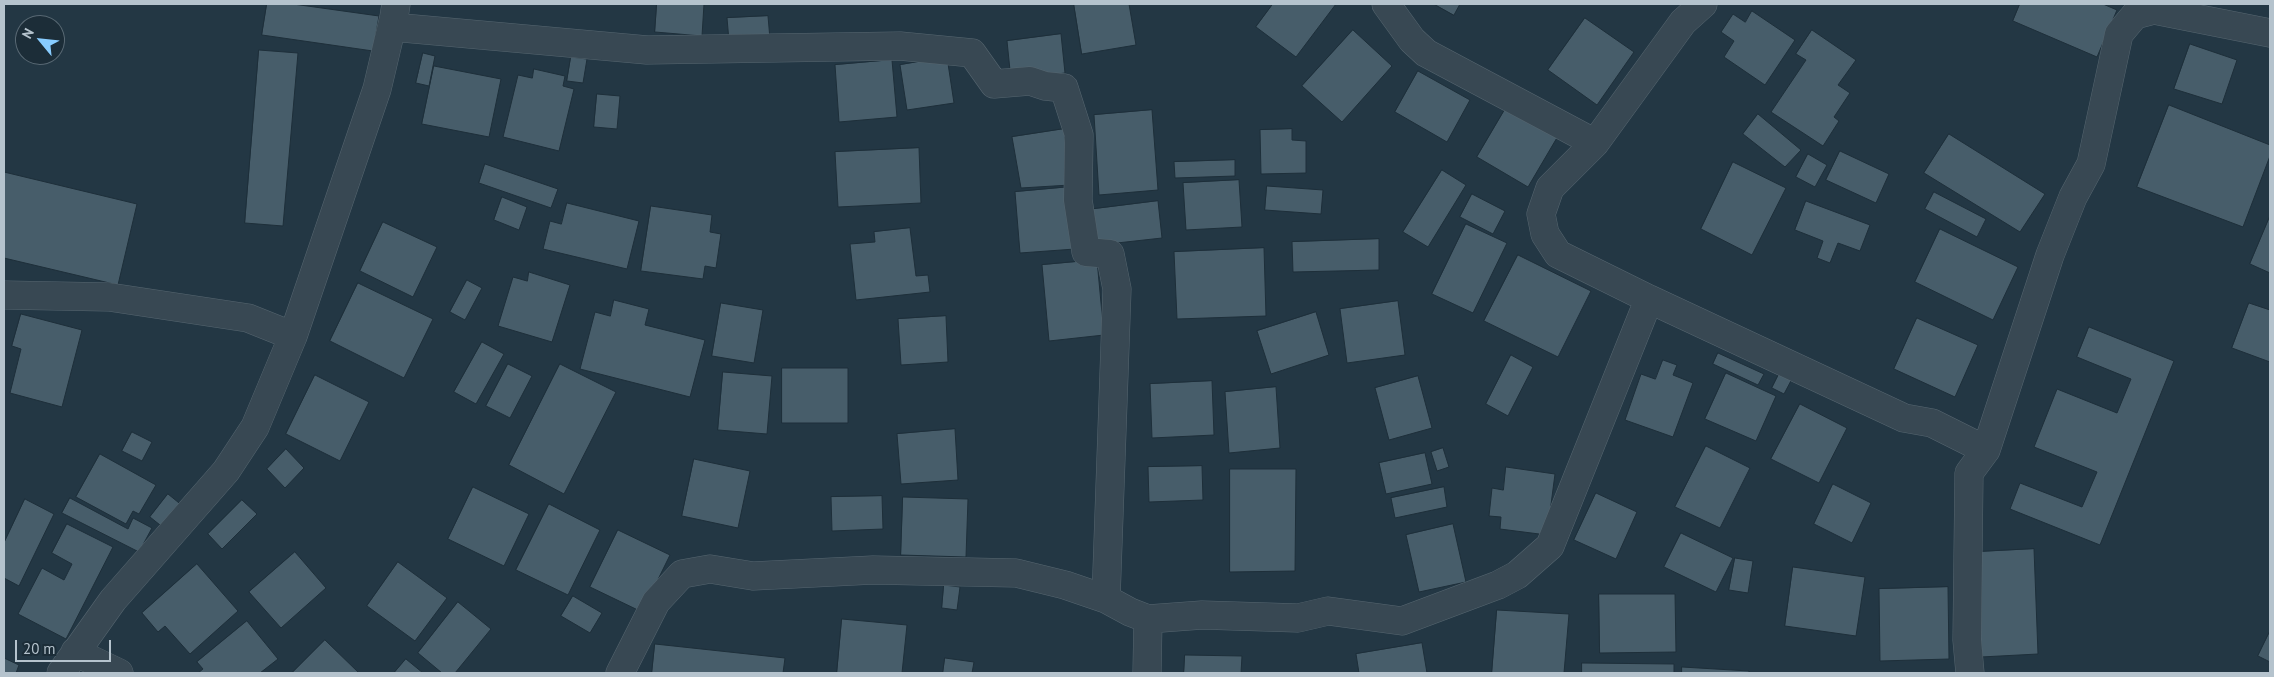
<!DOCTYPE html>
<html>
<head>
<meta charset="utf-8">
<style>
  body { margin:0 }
  #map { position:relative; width:2274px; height:677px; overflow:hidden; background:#233744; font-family:"PT Sans",sans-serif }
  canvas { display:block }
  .frame { position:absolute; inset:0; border:5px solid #b5c3cd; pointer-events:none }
  .north { position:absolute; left:15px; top:15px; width:50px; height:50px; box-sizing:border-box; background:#1c2d38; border:1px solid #596974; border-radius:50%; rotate:298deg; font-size:14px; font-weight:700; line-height:20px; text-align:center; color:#b5c3cd }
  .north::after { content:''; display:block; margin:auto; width:18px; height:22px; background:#8cf; clip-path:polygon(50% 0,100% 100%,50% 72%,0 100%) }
  .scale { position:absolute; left:15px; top:640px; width:96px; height:22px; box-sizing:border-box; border:2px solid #b5c3cd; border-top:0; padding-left:6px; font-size:15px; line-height:18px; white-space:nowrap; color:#b5c3cd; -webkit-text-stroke:4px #1c2d38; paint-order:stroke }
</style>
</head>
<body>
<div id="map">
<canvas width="2274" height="677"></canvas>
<div class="frame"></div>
<div class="north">N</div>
<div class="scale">20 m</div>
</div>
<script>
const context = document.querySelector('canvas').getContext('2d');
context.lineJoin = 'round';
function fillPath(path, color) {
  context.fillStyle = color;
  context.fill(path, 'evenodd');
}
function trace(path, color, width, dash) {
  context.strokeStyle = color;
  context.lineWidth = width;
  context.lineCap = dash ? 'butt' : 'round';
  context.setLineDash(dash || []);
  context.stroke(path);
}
const building = new Path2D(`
  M 267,4 L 293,4 L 379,16 L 373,51 L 262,35 Z
  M 657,4 L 704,4 L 702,36 L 655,32 Z
  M 1074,4 L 1129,4 L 1136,45 L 1082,54 Z
  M 1273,4 L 1336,4 L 1296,57 L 1256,27 Z
  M 1434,4 L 1460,4 L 1454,15 Z
  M 2020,4 L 2103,4 L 2117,10 L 2097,57 L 2013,21 Z
  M 1752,11 L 1795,40 L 1765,85 L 1724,57 L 1734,41 L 1721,32 L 1733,14 L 1745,22 Z
  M 768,16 L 770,39 L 729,41 L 727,18 Z
  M 1585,18 L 1634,52 L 1597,105 L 1548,70 Z
  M 1353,30 L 1392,66 L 1342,122 L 1302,86 Z
  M 1812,30 L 1856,60 L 1838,85 L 1850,93 L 1834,117 L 1839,121 L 1823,146 L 1771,112 L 1806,60 L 1796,54 Z
  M 1061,34 L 1065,73 L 1011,80 L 1007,41 Z
  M 2190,44 L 2237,60 L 2222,104 L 2174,89 Z
  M 259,50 L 298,53 L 283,226 L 245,223 Z
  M 423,53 L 435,56 L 429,86 L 416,83 Z
  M 571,57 L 587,59 L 583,83 L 567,81 Z
  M 947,57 L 954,103 L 907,110 L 900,65 Z
  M 892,60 L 897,117 L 839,122 L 835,65 Z
  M 434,66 L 501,79 L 489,137 L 422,124 Z
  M 534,69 L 565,76 L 563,86 L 574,89 L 559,151 L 503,137 L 518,75 L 532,78 Z
  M 1418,71 L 1470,100 L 1447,142 L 1395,112 Z
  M 597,94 L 620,96 L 617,129 L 594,127 Z
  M 2169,105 L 2270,145 L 2270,156 L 2243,227 L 2137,187 Z
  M 1507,106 L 1558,136 L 1528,187 L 1477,157 Z
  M 1152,110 L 1158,190 L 1099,195 L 1094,115 Z
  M 1758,114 L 1801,150 L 1785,167 L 1743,134 Z
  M 1064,129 L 1070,185 L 1021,188 L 1012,137 Z
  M 1292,129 L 1292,140 L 1306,141 L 1306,173 L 1261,174 L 1260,130 Z
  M 1949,134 L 2045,194 L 2020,232 L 1924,173 Z
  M 919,148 L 921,203 L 838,207 L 835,152 Z
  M 1840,151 L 1889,174 L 1876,203 L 1826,180 Z
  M 1808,154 L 1827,165 L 1815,187 L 1796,177 Z
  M 1235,160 L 1235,176 L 1175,178 L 1174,162 Z
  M 1733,162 L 1786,188 L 1752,255 L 1701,229 Z
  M 485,164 L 558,189 L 551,208 L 479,183 Z
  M 1442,170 L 1466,185 L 1428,247 L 1403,232 Z
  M 4,172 L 137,204 L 118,285 L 4,258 Z
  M 1239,180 L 1242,227 L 1186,230 L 1183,183 Z
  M 1267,186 L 1323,190 L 1321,214 L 1265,210 Z
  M 1070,187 L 1075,249 L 1020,253 L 1015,192 Z
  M 1934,192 L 1986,219 L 1977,237 L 1925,209 Z
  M 1472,194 L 1505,211 L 1493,234 L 1460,217 Z
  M 502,197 L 527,207 L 519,230 L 494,220 Z
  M 1158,201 L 1162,238 L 1090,246 L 1086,210 Z
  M 1806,201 L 1870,225 L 1860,251 L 1838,243 L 1830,263 L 1817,258 L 1823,241 L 1795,230 Z
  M 567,203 L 639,221 L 627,269 L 543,249 L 550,221 L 561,224 Z
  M 651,206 L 712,215 L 710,232 L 721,234 L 716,268 L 705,266 L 703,279 L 641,271 Z
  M 2270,216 L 2270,273 L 2250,264 Z
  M 383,222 L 437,247 L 413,297 L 360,271 Z
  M 1466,224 L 1507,243 L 1473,313 L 1432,294 Z
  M 910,228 L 916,276 L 928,275 L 930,292 L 856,300 L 850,244 L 875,242 L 874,232 Z
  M 1940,229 L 2018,267 L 1993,320 L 1915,282 Z
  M 1379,239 L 1379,270 L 1293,272 L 1292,242 Z
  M 1264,248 L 1266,316 L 1177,319 L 1174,252 Z
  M 1518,255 L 1591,291 L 1558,357 L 1484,321 Z
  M 1097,260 L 1104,335 L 1049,341 L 1042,265 Z
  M 529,272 L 570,285 L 552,342 L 498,326 L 513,277 L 527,281 Z
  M 467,280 L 482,288 L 465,320 L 450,312 Z
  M 358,283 L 433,319 L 404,378 L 330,341 Z
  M 614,300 L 649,309 L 645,325 L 705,340 L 690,397 L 580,369 L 595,312 L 610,316 Z
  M 1398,301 L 1405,355 L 1347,363 L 1340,309 Z
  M 721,303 L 763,310 L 754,363 L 712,356 Z
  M 2249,303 L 2270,310 L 2270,362 L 2232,348 Z
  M 1316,312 L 1329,355 L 1271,374 L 1257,331 Z
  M 21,314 L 82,330 L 62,407 L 10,393 L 21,349 L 12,346 Z
  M 946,316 L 948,362 L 901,365 L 898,319 Z
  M 1917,318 L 1978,345 L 1955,397 L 1894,369 Z
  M 2089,327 L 2174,361 L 2100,545 L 2010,509 L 2020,483 L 2082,507 L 2097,472 L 2034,447 L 2057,389 L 2117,413 L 2131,379 L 2077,357 Z
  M 482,342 L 504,354 L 476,404 L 454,392 Z
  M 1718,353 L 1764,374 L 1758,385 L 1713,364 Z
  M 1511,355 L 1533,367 L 1508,416 L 1486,404 Z
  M 1663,360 L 1677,365 L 1673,375 L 1693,383 L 1673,437 L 1625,420 L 1641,374 L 1655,379 Z
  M 508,364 L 532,376 L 510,418 L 486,406 Z
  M 560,364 L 616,392 L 564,494 L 509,465 Z
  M 782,368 L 848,368 L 848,423 L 782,423 Z
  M 1781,370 L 1793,377 L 1784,394 L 1772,388 Z
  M 723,372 L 772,376 L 767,434 L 718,430 Z
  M 1726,373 L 1776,396 L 1756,441 L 1705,419 Z
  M 315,375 L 369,402 L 340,461 L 286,434 Z
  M 1418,376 L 1432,428 L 1389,440 L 1375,388 Z
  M 1212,381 L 1214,435 L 1152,438 L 1150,384 Z
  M 1276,387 L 1280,448 L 1229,453 L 1225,392 Z
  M 1800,404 L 1847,428 L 1819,483 L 1771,459 Z
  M 955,429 L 958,480 L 901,484 L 897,434 Z
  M 132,432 L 152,442 L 142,461 L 122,451 Z
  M 1706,446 L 1750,468 L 1720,528 L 1675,507 Z
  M 1443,448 L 1449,467 L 1437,471 L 1431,452 Z
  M 286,449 L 304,468 L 285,488 L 267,469 Z
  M 1425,453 L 1432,484 L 1386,494 L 1379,463 Z
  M 100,454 L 156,485 L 139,514 L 133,511 L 126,524 L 76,497 Z
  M 694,459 L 750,471 L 738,528 L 682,516 Z
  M 1202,466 L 1203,500 L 1149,502 L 1148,467 Z
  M 1506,467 L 1555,474 L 1547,535 L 1500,529 L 1501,517 L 1489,516 L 1492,488 L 1503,490 Z
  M 1230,469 L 1296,469 L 1295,571 L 1230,572 Z
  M 1833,484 L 1871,503 L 1852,543 L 1814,524 Z
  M 473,487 L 529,514 L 504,566 L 448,539 Z
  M 1444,487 L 1447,507 L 1395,518 L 1391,498 Z
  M 1596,493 L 1637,512 L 1616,559 L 1574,540 Z
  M 168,494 L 189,511 L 170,533 L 150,517 Z
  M 882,496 L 883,529 L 832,531 L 831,497 Z
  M 903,497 L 968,499 L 966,557 L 901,555 Z
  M 70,498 L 128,529 L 133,518 L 152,528 L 139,552 L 62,513 Z
  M 25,499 L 54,514 L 19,586 L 4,578 L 4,543 Z
  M 242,500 L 257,514 L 222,549 L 208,534 Z
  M 549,504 L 600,530 L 568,595 L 516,570 Z
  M 67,524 L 113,547 L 66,639 L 18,614 L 42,568 L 64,580 L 72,564 L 52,553 Z
  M 1453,524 L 1466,582 L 1419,592 L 1406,535 Z
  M 618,530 L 670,555 L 642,612 L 590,587 Z
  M 1681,533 L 1733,558 L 1716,592 L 1664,567 Z
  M 2034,549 L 2038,654 L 1981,657 L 1976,552 Z
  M 295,552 L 326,588 L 281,628 L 249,592 Z
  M 1735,558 L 1753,561 L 1748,593 L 1729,590 Z
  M 398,562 L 447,598 L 415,641 L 367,606 Z
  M 197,564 L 238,611 L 190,654 L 165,626 L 158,632 L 142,613 Z
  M 1793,567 L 1865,577 L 1856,636 L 1785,626 Z
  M 944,585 L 960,587 L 957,610 L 942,608 Z
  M 1948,587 L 1949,659 L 1880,661 L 1879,589 Z
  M 1599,594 L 1675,594 L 1676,652 L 1600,653 Z
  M 573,596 L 602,613 L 590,633 L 561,616 Z
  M 458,602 L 491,629 L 455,673 L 442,673 L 418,653 Z
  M 1497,610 L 1569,614 L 1564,673 L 1492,673 Z
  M 842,619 L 907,625 L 902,673 L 837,673 Z
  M 247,621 L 278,659 L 260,673 L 198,673 L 203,669 L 197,662 Z
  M 2270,631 L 2270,662 L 2258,656 Z
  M 325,640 L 359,673 L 292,673 Z
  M 1422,643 L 1427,673 L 1359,673 L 1356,654 Z
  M 655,644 L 785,658 L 783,673 L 652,673 Z
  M 1185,655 L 1242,656 L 1241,673 L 1184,673 Z
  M 4,658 L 19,665 L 16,673 L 4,673 Z
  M 945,658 L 974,662 L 972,673 L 943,673 Z
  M 406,659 L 423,673 L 394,673 Z
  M 1582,663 L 1674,664 L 1674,673 L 1582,673 Z
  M 1682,667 L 1749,671 L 1749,673 L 1682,673 Z`);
const street = new Path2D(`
  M 1386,4 L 1412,40 L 1426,53 L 1595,143
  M 1703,4 L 1683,22 L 1595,143 L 1550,188 L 1541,214 L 1545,234 L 1558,254 L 1649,299 L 1904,418 L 1932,423 L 1986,450
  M 392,27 L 647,50 L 900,46 L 972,53 L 994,84 L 1030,81 L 1045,86 L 1064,88 L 1079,135 L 1078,200 L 1086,252 L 1110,254 L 1117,289 L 1106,599
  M 4,295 L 109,297 L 248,318 L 293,336
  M 75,652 L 119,673
  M 61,673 L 113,600 L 226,471 L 255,427 L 293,336 L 377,89 L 394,17 L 396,4
  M 620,673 L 656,602 L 682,574 L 710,569 L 753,576 L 873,570 L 1016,573 L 1065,585 L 1106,599 L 1130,612 L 1148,619 L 1202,615 L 1298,618 L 1328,611 L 1402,621 L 1498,585 L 1517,575 L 1550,546 L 1649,299
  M 1147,673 L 1148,619
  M 1970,673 L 1967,640 L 1969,473 L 1986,450 L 2050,255 L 2073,197 L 2091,164 L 2119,34 L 2135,15 L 2154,10 L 2270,33`);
fillPath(building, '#475d6a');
trace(building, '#1e2f3a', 1);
trace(street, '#566670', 29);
trace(street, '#384853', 28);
</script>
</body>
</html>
